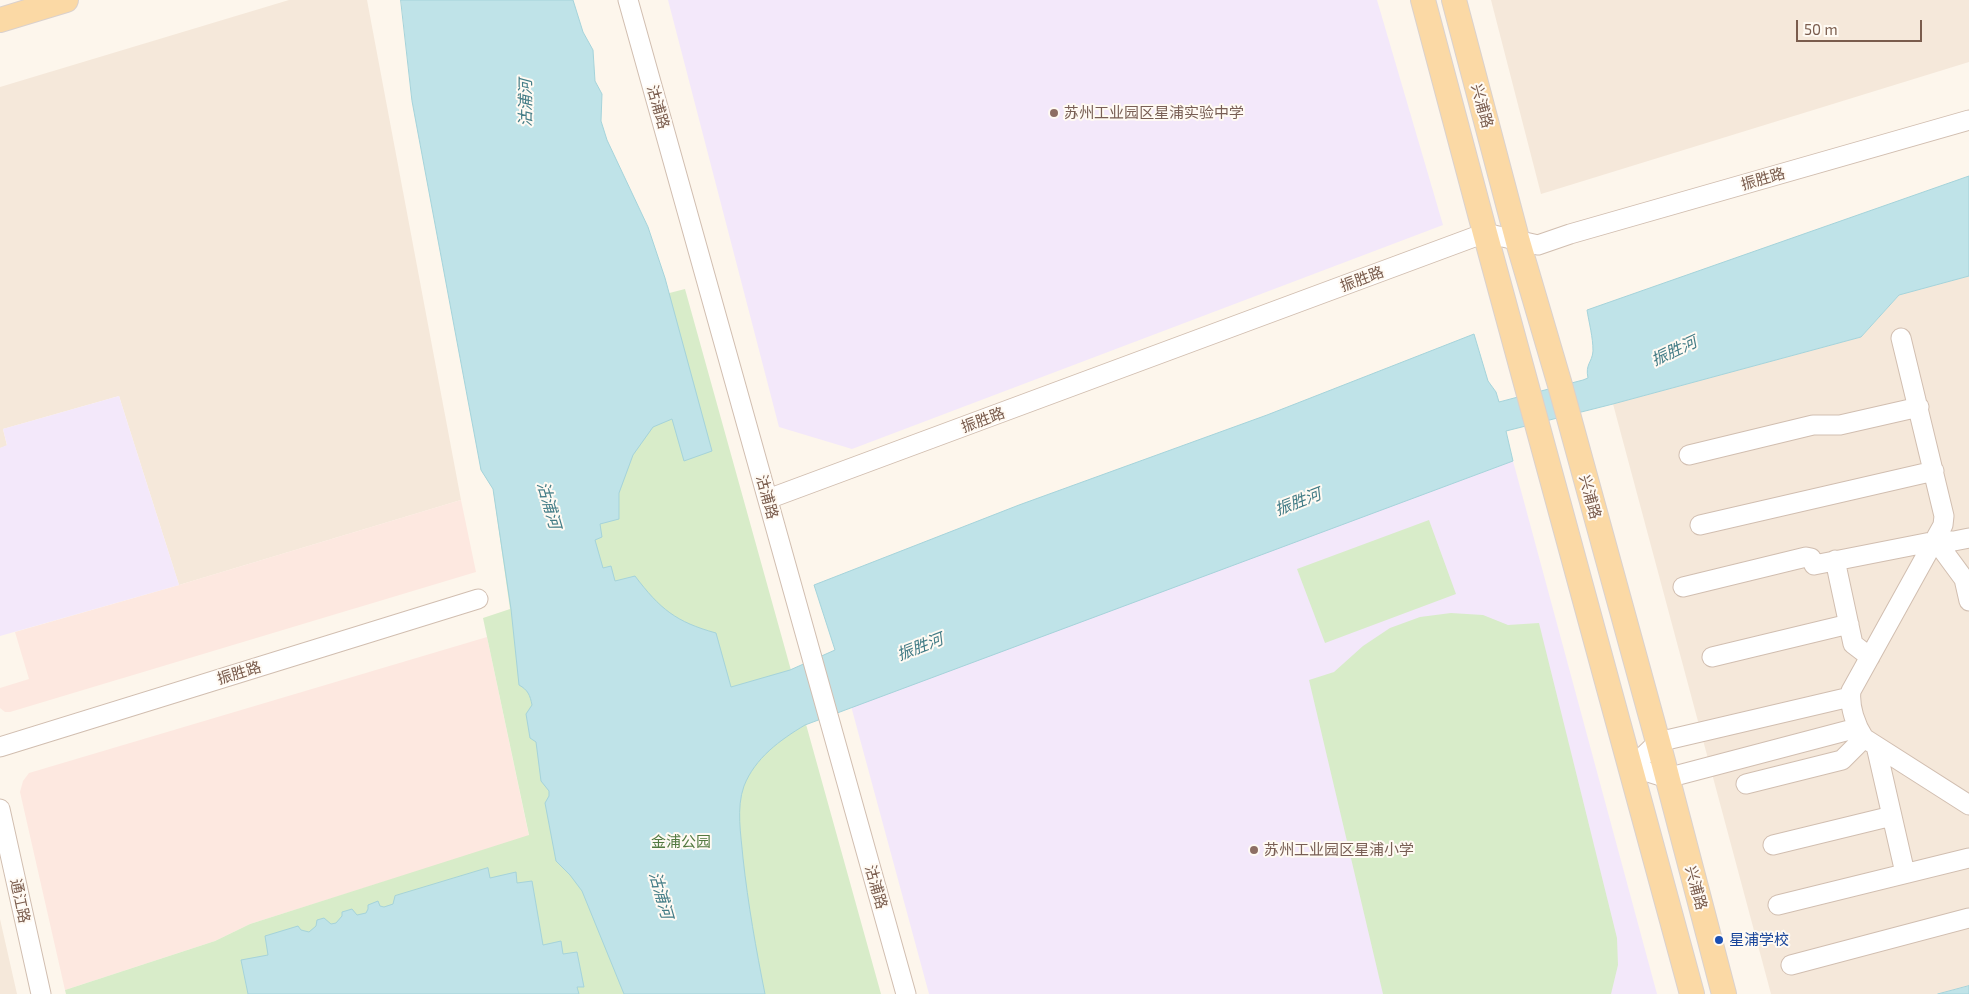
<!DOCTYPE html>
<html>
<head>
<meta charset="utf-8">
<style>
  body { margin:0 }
  #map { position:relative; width:1969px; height:994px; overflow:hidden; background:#fdf6ec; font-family:"Exo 2",sans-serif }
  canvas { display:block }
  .scale { position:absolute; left:1796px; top:20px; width:126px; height:22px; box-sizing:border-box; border:2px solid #7a5c4d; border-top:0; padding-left:6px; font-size:15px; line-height:18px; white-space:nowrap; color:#7a5c4d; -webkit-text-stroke:4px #fffaf3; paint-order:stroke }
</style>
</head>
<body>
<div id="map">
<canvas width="1969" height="994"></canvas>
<div class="scale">50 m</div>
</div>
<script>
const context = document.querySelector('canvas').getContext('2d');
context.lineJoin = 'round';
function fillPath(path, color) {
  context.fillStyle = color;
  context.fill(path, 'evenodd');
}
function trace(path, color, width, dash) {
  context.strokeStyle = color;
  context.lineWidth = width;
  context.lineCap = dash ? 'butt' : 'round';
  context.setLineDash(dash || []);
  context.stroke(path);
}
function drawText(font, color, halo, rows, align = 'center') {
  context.font = font + ' "Exo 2","Noto Sans SC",sans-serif';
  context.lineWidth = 4;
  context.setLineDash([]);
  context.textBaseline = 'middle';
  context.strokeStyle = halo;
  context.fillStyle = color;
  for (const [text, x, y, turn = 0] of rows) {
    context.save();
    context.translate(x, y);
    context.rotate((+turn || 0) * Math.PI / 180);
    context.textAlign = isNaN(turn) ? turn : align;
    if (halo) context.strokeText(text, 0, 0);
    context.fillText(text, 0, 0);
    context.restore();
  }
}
const residential = new Path2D(`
  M 289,0 L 367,0 L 461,500 L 179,585 L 119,396 L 3,429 L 7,446 L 0,448 L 0,87 Z
  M 1491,0 L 1969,0 L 1969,62 L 1541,194 Z
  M 1969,276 L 1969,986 L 1938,994 L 1771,994 L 1613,404 L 1861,337 L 1899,295 Z
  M 0,919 L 17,994 L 0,994 Z`);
const commercial = new Path2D(`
  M 461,500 L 476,572 L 10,712 L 5,712 L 0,708 L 0,688 L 29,679 L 15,632 L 179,585 Z
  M 487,637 L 529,836 L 250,924 L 215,941 L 65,990 L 20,792 L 23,781 L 29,773 Z`);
const education = new Path2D(`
  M 668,0 L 1377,0 L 1443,225 L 852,449 L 779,427 Z
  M 119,396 L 179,585 L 0,636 L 0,448 L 7,445 L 3,429 Z
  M 1513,461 L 1657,994 L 929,994 L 851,706 Z`);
const green = new Path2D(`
  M 685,289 L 881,994 L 66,994 L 65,990 L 215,941 L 250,924 L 529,835 L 483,618 L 510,609 L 493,489 L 481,470 L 459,347 Z
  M 1429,520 L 1456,594 L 1325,643 L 1297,569 Z
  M 1451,613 L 1483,615 L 1508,625 L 1539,623 L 1617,938 L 1618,965 L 1611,994 L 1383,994 L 1309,680 L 1334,672 L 1363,646 L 1390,628 L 1420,617 Z`);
const water = new Path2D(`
  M 401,0 L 573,0 L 583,32 L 593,50 L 595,81 L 602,94 L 601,121 L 607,140 L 648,227 L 665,278 L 712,451 L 684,461 L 672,419 L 653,427 L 633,455 L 619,493 L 619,519 L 600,524 L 602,537 L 595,540 L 603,568 L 611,566 L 615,581 L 635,576 C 660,609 676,622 716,633 L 731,687 L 790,670 L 835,650 L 814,585 L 1019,505 L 1267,415 L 1474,334 L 1488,381 L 1496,392 L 1499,402 L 1583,380 L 1588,378 C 1585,364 1592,363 1593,351 C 1593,337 1589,323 1587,310 L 1969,176 L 1969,276 L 1899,295 L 1861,337 L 1613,404 L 1506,431 L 1513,461 L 805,725 C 780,740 755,758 744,786 C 736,808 741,835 743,858 C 748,904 756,949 765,994 L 624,994 L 582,891 L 570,875 L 556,861 L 545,803 L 549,796 L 549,791 L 541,781 L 536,742 L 530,738 L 526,714 L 532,705 C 530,695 528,690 519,685 L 511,609 L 493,489 L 481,470 L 412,101 Z
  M 488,868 L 490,878 L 516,872 L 517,883 L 532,881 L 543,945 L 561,941 L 563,954 L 577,952 L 584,987 L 577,987 L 579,994 L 248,994 L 241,960 L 268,955 L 265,936 L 298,926 L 301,930 L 309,932 L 316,926 L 317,920 L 324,918 L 331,924 L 336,923 L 342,916 L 342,912 L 352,909 L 357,915 L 366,913 L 368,909 L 368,905 L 378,901 L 380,906 L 384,907 L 393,904 L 395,896 Z
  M 1969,986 L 1969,994 L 1938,994 Z`);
const minor = new Path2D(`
  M 628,0 L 906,994
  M 1901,338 L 1944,516 L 1943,525 L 1851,691 C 1849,707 1856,726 1864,738 L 1969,805
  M 1689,455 L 1813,425 L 1840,425 L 1919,407
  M 768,499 L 1485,233 L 1538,245 L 1570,234 L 1969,120
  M 1700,525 L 1934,471
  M 1936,541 L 1964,579 L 1969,601
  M 1835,560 L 1853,644 L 1870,657
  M 1683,587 L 1806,557 L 1811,558 L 1814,565 L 1936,541 L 1954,541 L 1969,538
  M 1712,657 L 1849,624
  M 1850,697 L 1658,742 L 1632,767 L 1667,778 L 1857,728
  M 1876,746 L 1905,873
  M 0,747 L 478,599
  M 1746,784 L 1842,760 L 1864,738
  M 0,809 L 41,994
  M 1773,845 L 1892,816
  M 1778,905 L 1969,858
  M 1791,965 L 1969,918`);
const major = new Path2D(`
  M 1423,0 L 1485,233 L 1692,994
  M 1454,0 L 1518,242 L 1560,385 L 1658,742 L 1724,994
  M 0,20 L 66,0`);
const markers = [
  [1054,113,5,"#8d6e63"],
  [1254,850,5,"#8d6e63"],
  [1719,940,5,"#1a4fb4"]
];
const streetNames = [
  ["兴浦路",1482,106,75],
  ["沽浦路",658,107,74],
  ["振胜路",1763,179,-16],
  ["振胜路",1362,279,-20],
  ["振胜路",983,420,-20],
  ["沽浦路",767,497,75],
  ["兴浦路",1590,497,75],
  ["振胜路",239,673,-17],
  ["沽浦路",876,887,74],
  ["兴浦路",1696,888,75],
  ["通江路",20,901,78]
];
const educationNames = [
  ["苏州工业园区星浦实验中学",1064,113],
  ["苏州工业园区星浦小学",1264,850]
];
const parkNames = [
  ["金浦公园",681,842]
];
const transitNames = [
  ["星浦学校",1729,940]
];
const waterNames = [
  ["沽浦河",526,103,-90],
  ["振胜河",1674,351,-25],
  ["振胜河",1298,502,-21],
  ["沽浦河",549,505,74],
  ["振胜河",920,647,-21],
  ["沽浦河",661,895,74]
];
fillPath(residential, '#f5e8da');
fillPath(commercial, '#fde8e0');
fillPath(education, '#f3e8fa');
fillPath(green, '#d8ecc9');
fillPath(water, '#bfe3e8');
trace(water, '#a5d3da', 1);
trace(minor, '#d1beb0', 21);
trace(major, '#dad1cd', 26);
trace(minor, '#fff', 19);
trace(major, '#fbd9a5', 24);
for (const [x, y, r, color] of markers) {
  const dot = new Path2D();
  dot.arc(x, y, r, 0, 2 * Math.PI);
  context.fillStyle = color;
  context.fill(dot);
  trace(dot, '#fffaf3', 2);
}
drawText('15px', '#7a5c4d', '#fffaf3', streetNames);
drawText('15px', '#785e54', '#fffaf3', educationNames, 'left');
drawText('15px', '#537a41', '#fffaf3', parkNames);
drawText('15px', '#164399', '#fffaf3', transitNames, 'left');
drawText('italic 16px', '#437c86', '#fffaf3', waterNames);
</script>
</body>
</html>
